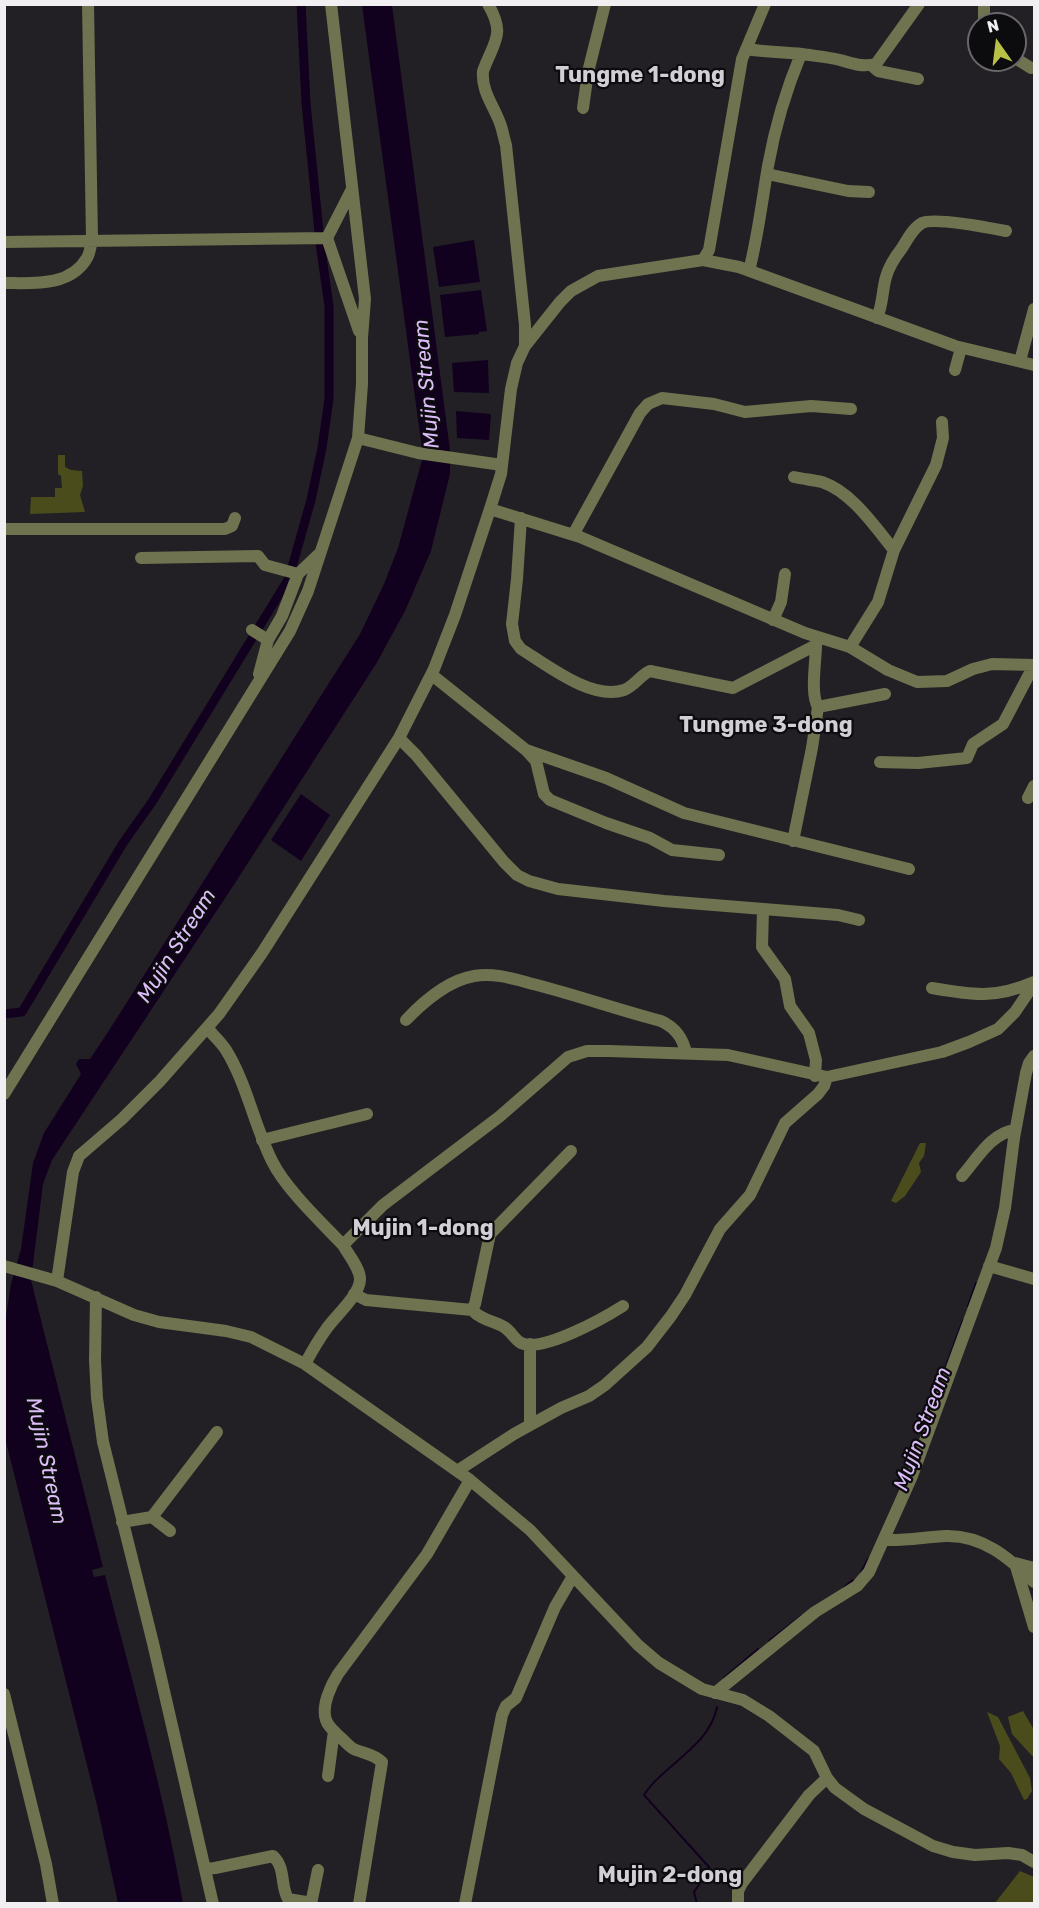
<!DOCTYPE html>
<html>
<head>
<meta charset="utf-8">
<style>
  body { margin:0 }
  #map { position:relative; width:1039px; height:1908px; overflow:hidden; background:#232025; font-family:Rubik,sans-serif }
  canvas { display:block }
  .frame { position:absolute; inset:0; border:6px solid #f1eff2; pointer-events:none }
  .north { position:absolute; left:967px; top:12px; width:60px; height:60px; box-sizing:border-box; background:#0c0b0d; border:2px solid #686669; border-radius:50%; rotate:346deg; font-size:16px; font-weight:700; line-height:24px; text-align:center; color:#f1eff2 }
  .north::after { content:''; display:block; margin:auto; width:21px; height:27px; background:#b9c046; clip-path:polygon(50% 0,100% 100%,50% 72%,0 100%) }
</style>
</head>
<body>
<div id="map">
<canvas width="1039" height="1908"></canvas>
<div class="frame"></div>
<div class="north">N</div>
</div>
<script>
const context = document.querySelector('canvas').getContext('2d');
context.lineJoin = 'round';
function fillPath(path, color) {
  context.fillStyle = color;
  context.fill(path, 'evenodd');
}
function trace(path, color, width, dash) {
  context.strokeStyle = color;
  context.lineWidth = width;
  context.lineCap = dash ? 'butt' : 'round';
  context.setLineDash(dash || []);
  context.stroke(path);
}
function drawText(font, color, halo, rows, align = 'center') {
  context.font = font + ' Rubik,sans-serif';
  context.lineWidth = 4.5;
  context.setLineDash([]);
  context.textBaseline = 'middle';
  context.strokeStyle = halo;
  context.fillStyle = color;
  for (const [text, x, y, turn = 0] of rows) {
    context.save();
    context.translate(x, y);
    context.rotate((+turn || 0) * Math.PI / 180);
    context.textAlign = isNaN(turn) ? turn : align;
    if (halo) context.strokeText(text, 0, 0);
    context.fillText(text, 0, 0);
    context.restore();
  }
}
const forest = new Path2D(`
  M 58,455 L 65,455 L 65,467 L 71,470 L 82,471 L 83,486 L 80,495 L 85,512 L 30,514 L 31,497 L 55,497 L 55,488 L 62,488 L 61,476 L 58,474 Z
  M 920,1143 L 926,1143 L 924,1156 L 919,1163 L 921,1172 L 905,1196 L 896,1203 L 891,1201 Z
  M 1023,1711 L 1034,1730 L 1034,1758 L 1012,1734 L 1008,1717 Z
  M 987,1712 L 998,1717 L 1030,1778 L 1032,1791 L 1027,1799 L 1024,1800 L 1011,1773 L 999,1759 L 1000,1746 Z
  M 1020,1871 L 1034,1877 L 1034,1903 L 995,1903 Z`);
const water = new Path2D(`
  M 362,5 L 392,5 L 450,450 L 450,474 L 431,551 L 405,611 L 376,664 L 237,880 L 52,1160 L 43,1184 L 31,1280 L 103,1567 L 92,1570 L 94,1577 L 105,1575 C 133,1684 164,1793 183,1903 L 118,1903 L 97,1805 L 5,1438 L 5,1323 L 11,1284 L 21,1249 L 33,1163 L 44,1133 L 81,1074 L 76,1064 L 79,1059 L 90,1059 L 108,1032 L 360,634 L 384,584 L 398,548 L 422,460 L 422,449 Z
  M 474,240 L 480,282 L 439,287 L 433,247 Z
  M 481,290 L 487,331 L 479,332 L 479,334 L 445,337 L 440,295 Z
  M 488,360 L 489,393 L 454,392 L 452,363 Z
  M 456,411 L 491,414 L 489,440 L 457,438 Z
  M 301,794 L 330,815 L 301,861 L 271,840 Z`);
const stream = new Path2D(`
  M 968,1306 L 976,1283
  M 944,1371 L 963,1320
  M 861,1572 L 868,1559
  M 844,1587 L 853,1580
  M 769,1641 L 801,1616
  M 724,1678 L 758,1649
  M 697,1904 L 694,1892 L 709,1870 L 709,1867 L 644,1795 C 663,1765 710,1746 717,1707`);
const canal = new Path2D(`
  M 301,4 L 306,103 L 319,232
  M 4,1014 L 22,1012 L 123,843 L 152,802 L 289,578 L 311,500 L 322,448 L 329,399 L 329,306 L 320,243`);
const minor = new Path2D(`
  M 488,4 C 506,35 494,41 483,71 C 481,92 495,107 501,126 C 503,132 504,139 506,145 L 525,325 L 525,346
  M 984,4 L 984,24
  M 746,49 C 765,52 783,52 802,54 C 814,56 828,57 840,60 C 853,64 862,67 876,64 L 919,4
  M 1015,58 L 1031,68
  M 871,65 L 878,71 L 918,79
  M 583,108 L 588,72 L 605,4
  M 767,174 L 848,191 L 869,192
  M 352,189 L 327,238 L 359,331
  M 4,242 L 327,238
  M 703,260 L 709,250 L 742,59 L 765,4
  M 749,271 C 758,236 762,201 768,166 C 775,127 786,90 801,54
  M 4,283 C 34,283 70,287 87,258 C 90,253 91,245 92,239 L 88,4
  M 877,318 C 883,304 882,291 886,277 C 889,266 895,257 902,248 C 907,240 913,228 922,223 C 935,217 990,228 1006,231
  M 1020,361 L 1034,309
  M 955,370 L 961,348
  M 358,438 L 418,453 L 502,465
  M 794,477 C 803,479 813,480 822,482 C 852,492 875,527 894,550
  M 490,509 L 580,537 L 805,633 L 850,647 L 888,670 L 917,682 L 947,681 L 973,669 L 992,664 L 1034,665
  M 521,518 L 517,579 L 512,624 L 515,641 L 521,649 C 547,665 592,701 624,690 C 635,686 640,675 650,671 L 733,688 L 816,645 L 818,638
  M 4,529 L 225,529 L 232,526 L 235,518
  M 573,535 L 640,413 L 648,404 L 662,398 L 714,404 L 745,412 L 811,406 L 851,409
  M 141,558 L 258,556 L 265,565 L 298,574
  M 773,620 L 781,602 L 785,574
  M 252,630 L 268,640
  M 816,645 C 816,661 810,694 818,707 L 885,694
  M 850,647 L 878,602 L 894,550 L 936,465 L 943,438 L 942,422
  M 259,674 L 268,640 L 282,616 L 298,574 L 320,553
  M 432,675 L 526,750 L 536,761 L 544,794 L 550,800 L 606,823 L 650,838 L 672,850 L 719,855
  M 399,738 L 416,755 L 504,862 L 517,875 L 529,881 L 558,889 L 664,901 L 838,915 L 859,920
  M 526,750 L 606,778 L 684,813 L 909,869
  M 880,762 L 918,763 L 967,758 L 973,744 L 1003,724 L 1034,665
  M 1028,798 L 1034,786
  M 793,841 L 812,748 L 818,707
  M 763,910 L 762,947 L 785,979 L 790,1006 L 809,1033 L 816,1060 L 815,1076
  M 932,988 C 973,995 995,999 1034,982
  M 406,1020 C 423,1002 449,980 474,976 C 495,972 517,980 537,985 C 579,996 619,1010 661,1021 C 676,1028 683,1038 686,1053
  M 208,1029 C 214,1036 221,1042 226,1050 C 247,1084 254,1125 272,1161 C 285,1188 321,1222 343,1245
  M 4,1094 L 290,631 L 308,591 L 358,438 L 362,384 L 362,338 L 365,299 L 331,4
  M 262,1140 L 367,1114
  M 962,1176 C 977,1159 991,1133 1015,1130
  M 4,1266 L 57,1281 L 134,1315 L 159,1322 L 226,1331 L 251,1337 L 305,1364 L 470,1480 L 530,1530 L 638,1645 L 659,1663 L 702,1689 L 743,1700 L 769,1716 L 814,1751 L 827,1778 L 835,1788 L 864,1809 L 933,1846 L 953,1852 L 975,1855 L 1008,1853 L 1022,1855 L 1034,1862
  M 989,1266 L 1034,1279
  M 57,1281 L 73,1172 L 79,1156 L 122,1119 L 160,1081 L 219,1014 L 262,953 L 399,738 L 434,669 L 455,615 L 490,509 L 501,474 L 511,389 L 517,363 L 525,346 L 560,302 L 571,291 L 598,276 L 703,260 L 739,267 L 955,346 L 1034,365
  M 354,1294 L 366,1300 L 472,1310 L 475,1304 L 490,1234 L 571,1151
  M 96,1297 L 95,1360 L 97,1398 L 103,1442 L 153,1643 L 213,1904
  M 472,1310 C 481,1320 494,1321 504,1327 C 511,1331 514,1339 521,1343 C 542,1353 604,1318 623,1306
  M 530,1344 L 530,1425
  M 305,1364 C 312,1351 319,1339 327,1328 C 336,1315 361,1294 360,1278 C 359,1267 348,1254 343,1245 L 383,1205 L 499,1117 L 568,1057 L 587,1051 L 609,1051 L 728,1055 L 827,1077 L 942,1052 L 969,1042 L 998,1029 L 1015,1012 L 1034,984
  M 457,1471 L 514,1434 L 561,1408 L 589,1396 L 605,1385 L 647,1347 L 671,1316 L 685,1295 L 720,1229 L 750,1195 L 785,1123 L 818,1094 L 824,1086 L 827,1077
  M 152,1517 L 170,1531
  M 122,1522 L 152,1517 L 217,1432
  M 885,1540 C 905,1541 925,1537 946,1536 C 983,1535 1009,1558 1034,1582
  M 1034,1568 L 1015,1563 L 1034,1627
  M 715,1693 L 815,1612 L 857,1586 L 869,1572 L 912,1476 L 996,1248 L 1005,1208 L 1014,1138 L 1026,1073 L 1029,1063 L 1034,1056
  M 4,1694 L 46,1864 L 53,1904
  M 328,1776 L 334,1731
  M 206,1869 L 215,1868 L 273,1856 C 286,1868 280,1885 288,1899 L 312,1903
  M 311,1904 L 318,1870
  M 359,1904 L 382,1762 C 373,1754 366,1754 356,1750 C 350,1748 346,1742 341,1738 C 336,1733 328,1727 326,1720 C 321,1706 331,1685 338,1674 L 427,1554 L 470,1480
  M 465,1904 L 502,1715 L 506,1706 L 516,1698 L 555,1607 L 573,1576
  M 738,1904 L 738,1891 L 742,1883 L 809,1795 L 827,1778`);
const waterNames = [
  ["Mujin Stream",427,384,-95],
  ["Mujin Stream",177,946,-58],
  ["Mujin Stream",923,1429,-70],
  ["Mujin Stream",46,1461,78]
];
const quarterNames = [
  ["Tungme 1-dong",640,76],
  ["Tungme 3-dong",766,726],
  ["Mujin 1-dong",423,1229],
  ["Mujin 2-dong",670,1876]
];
fillPath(forest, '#4a4d1b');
fillPath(water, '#12001f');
trace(stream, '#12001f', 2);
trace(canal, '#12001f', 9);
trace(minor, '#6f734f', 12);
drawText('italic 21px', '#dcbdf9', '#0c0b0d', waterNames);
drawText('bold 22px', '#d1ced5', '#0c0b0d', quarterNames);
</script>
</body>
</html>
